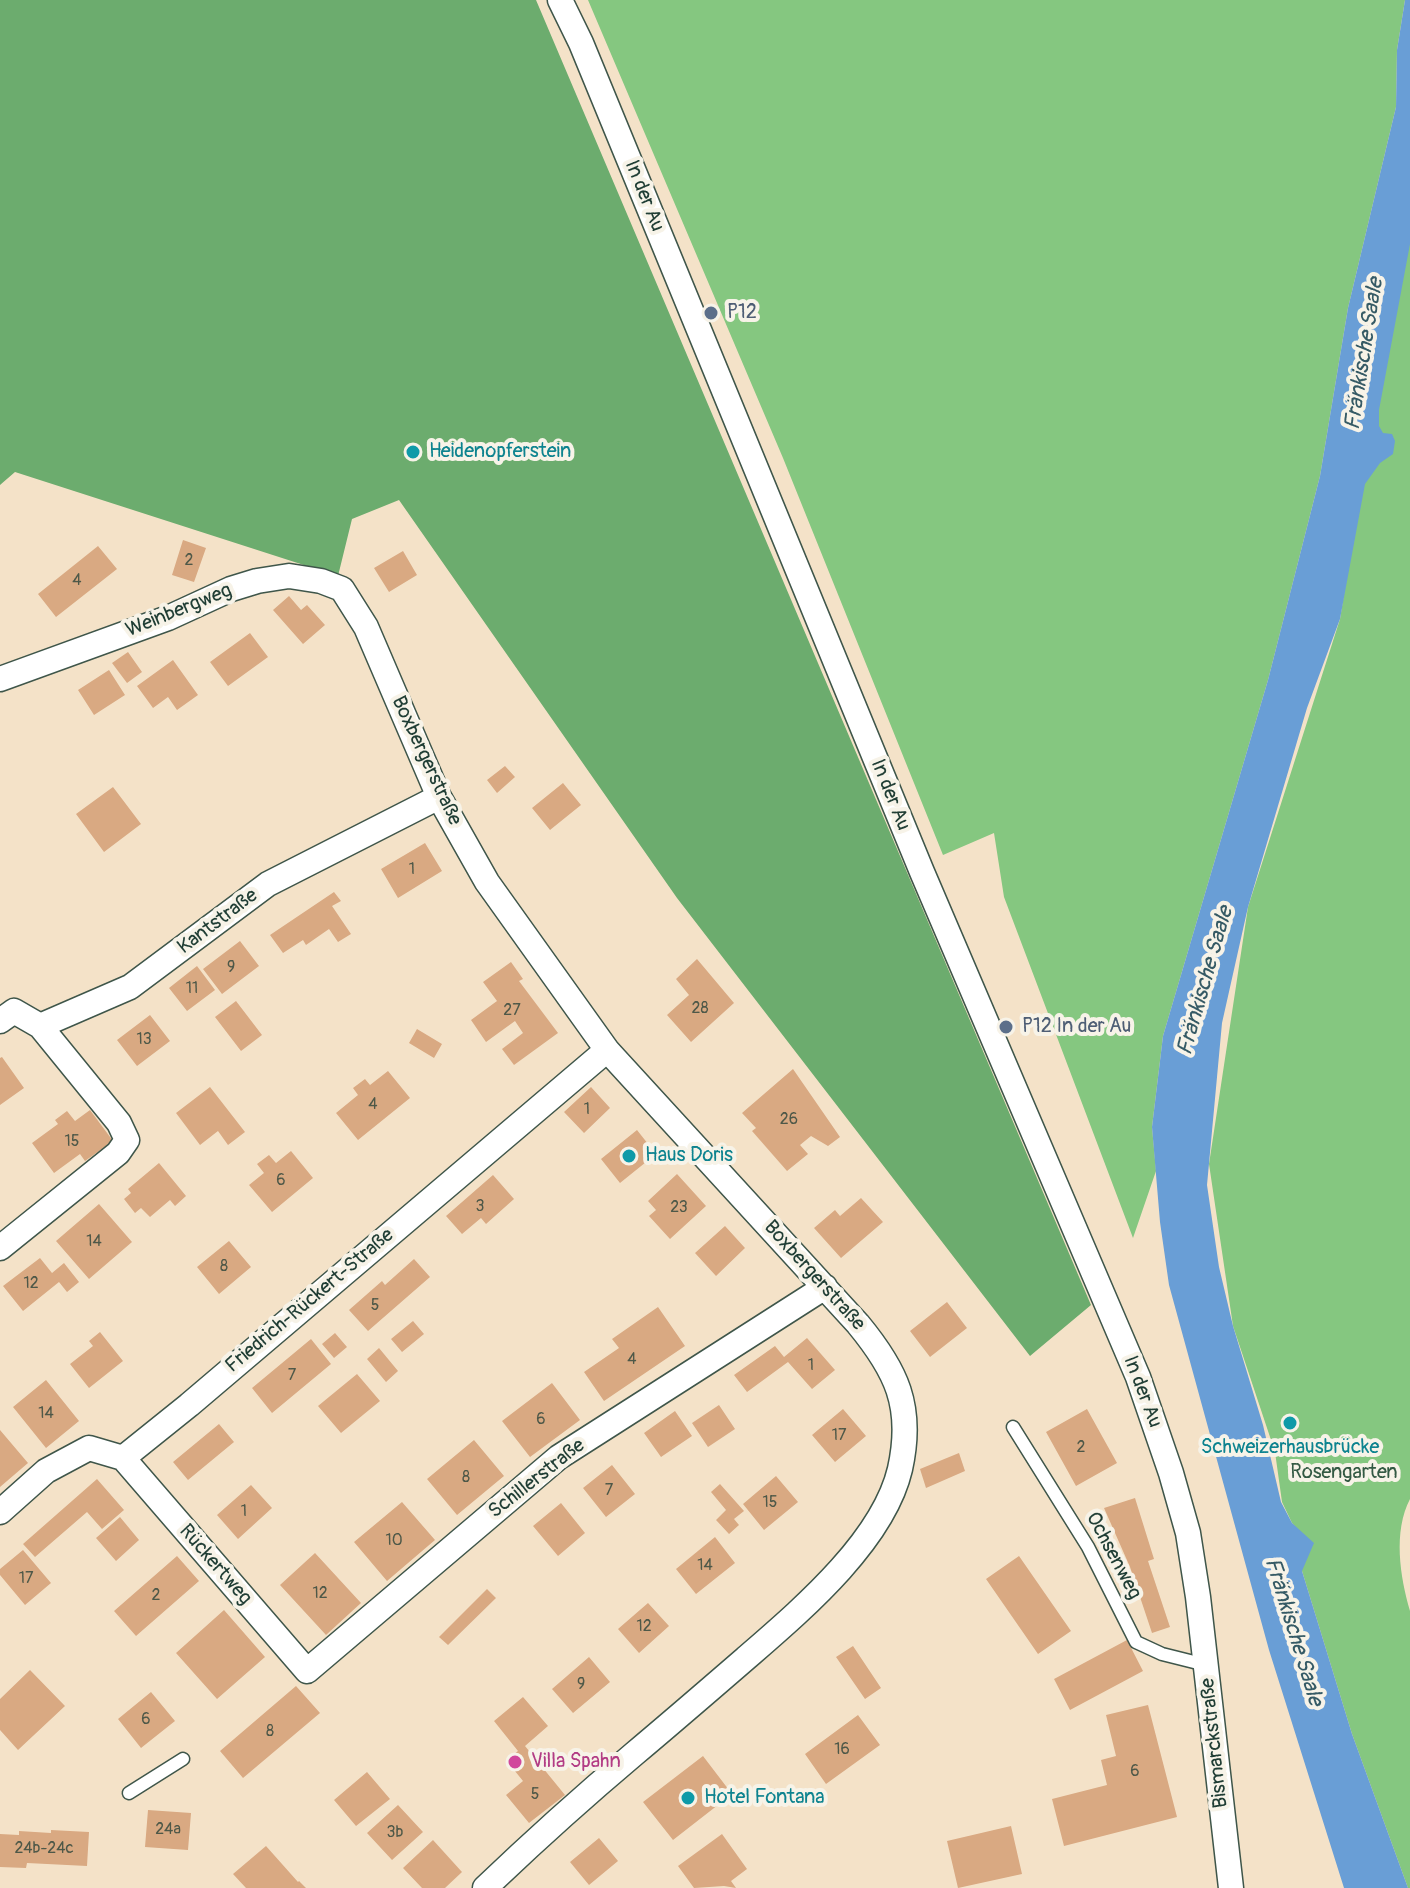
<!DOCTYPE html>
<html>
<head>
<meta charset="utf-8">
<style>
  body { margin:0 }
  canvas { display:block; background:#f4e2c8 }
</style>
</head>
<body>
<canvas width="1410" height="1888"></canvas>
<script>
const context = document.querySelector('canvas').getContext('2d');
context.lineJoin = 'round';
function fillPath(path, color) {
  context.fillStyle = color;
  context.fill(path, 'evenodd');
}
function trace(path, color, width, dash) {
  context.strokeStyle = color;
  context.lineWidth = width;
  context.lineCap = dash ? 'butt' : 'round';
  context.setLineDash(dash || []);
  context.stroke(path);
}
function drawText(font, color, halo, rows, align = 'center') {
  context.font = font + ' Pangolin,sans-serif';
  context.lineWidth = 8;
  context.setLineDash([]);
  context.textBaseline = 'middle';
  context.strokeStyle = halo;
  context.fillStyle = color;
  for (const [text, x, y, turn = 0] of rows) {
    context.save();
    context.translate(x, y);
    context.rotate((+turn || 0) * Math.PI / 180);
    context.textAlign = isNaN(turn) ? turn : align;
    if (halo) context.strokeText(text, 0, 0);
    context.fillText(text, 0, 0);
    context.restore();
  }
}
const green = new Path2D(`
  M 588,0 L 1405,0 L 1397,50 L 1396,107 L 1348,308 L 1320,476 L 1268,680 L 1163,1036 L 1152,1127 L 1156,1171 L 1133,1238 L 1004,897 L 994,833 L 943,855 L 783,458 Z
  M 1410,182 L 1410,1499 C 1393,1532 1400,1576 1410,1611 L 1410,1888 L 1408,1888 L 1352,1734 L 1302,1571 L 1301,1534 L 1292,1523 L 1282,1502 L 1275,1452 L 1233,1326 L 1209,1164 L 1248,907 L 1340,619 Z`);
const forest = new Path2D(`
  M 0,0 L 536,0 L 1091,1305 L 1030,1356 L 677,898 L 399,500 L 352,519 L 338,576 L 15,472 L 0,485 Z`);
const water = new Path2D(`
  M 1405,0 L 1410,0 L 1410,244 L 1379,410 L 1379,426 L 1383,433 L 1392,434 L 1395,441 L 1393,454 L 1380,463 L 1365,484 L 1340,619 L 1307,708 L 1248,907 L 1222,1023 L 1207,1185 L 1219,1267 L 1233,1326 L 1263,1425 L 1281,1502 L 1292,1523 L 1314,1543 L 1302,1571 L 1352,1734 L 1408,1888 L 1344,1888 L 1269,1650 L 1169,1285 L 1160,1222 L 1152,1127 L 1163,1036 L 1268,680 L 1320,476 L 1348,308 L 1396,107 L 1397,50 Z`);
const building = new Path2D(`
  M 183,540 L 206,548 L 194,582 L 172,575 Z
  M 98,546 L 117,569 L 56,617 L 38,594 Z
  M 403,551 L 417,575 L 389,592 L 374,568 Z
  M 289,596 L 301,610 L 307,605 L 325,625 L 303,644 L 273,610 Z
  M 250,633 L 268,657 L 228,686 L 210,662 Z
  M 128,652 L 142,672 L 127,683 L 112,663 Z
  M 173,660 L 198,695 L 177,710 L 168,697 L 153,708 L 137,686 Z
  M 109,670 L 125,695 L 94,715 L 78,690 Z
  M 505,766 L 515,777 L 497,793 L 487,780 Z
  M 563,783 L 581,805 L 550,830 L 532,808 Z
  M 113,787 L 141,824 L 104,852 L 76,814 Z
  M 425,843 L 442,871 L 398,898 L 381,869 Z
  M 334,892 L 341,901 L 332,906 L 351,934 L 338,942 L 329,929 L 306,945 L 303,940 L 283,953 L 270,935 Z
  M 240,941 L 259,966 L 222,994 L 203,969 Z
  M 697,959 L 734,1003 L 691,1042 L 667,1015 L 689,995 L 676,979 Z
  M 511,962 L 523,979 L 519,981 L 558,1033 L 514,1065 L 502,1049 L 523,1033 L 515,1021 L 486,1042 L 471,1020 L 497,1001 L 483,982 Z
  M 197,966 L 215,990 L 187,1011 L 169,988 Z
  M 236,1001 L 262,1035 L 241,1051 L 215,1017 Z
  M 150,1015 L 170,1041 L 137,1066 L 117,1040 Z
  M 417,1029 L 442,1044 L 434,1058 L 409,1043 Z
  M 2,1057 L 24,1088 L 0,1105 L 0,1058 Z
  M 793,1069 L 840,1137 L 828,1146 L 811,1136 L 800,1145 L 808,1154 L 787,1171 L 752,1131 L 756,1128 L 742,1113 Z
  M 388,1071 L 410,1098 L 358,1140 L 336,1113 L 358,1095 L 353,1088 L 365,1079 L 370,1085 Z
  M 210,1087 L 245,1132 L 228,1145 L 218,1131 L 200,1145 L 176,1113 Z
  M 591,1087 L 610,1108 L 584,1133 L 564,1112 Z
  M 90,1110 L 113,1141 L 85,1161 L 80,1154 L 54,1173 L 32,1143 L 58,1124 L 55,1120 L 67,1111 L 75,1121 Z
  M 637,1130 L 656,1154 L 620,1183 L 601,1159 Z
  M 291,1151 L 313,1178 L 272,1212 L 249,1185 L 264,1173 L 257,1164 L 269,1155 L 276,1163 Z
  M 159,1163 L 186,1196 L 175,1206 L 170,1200 L 150,1217 L 141,1208 L 135,1213 L 124,1199 L 131,1193 L 128,1189 Z
  M 677,1174 L 706,1206 L 670,1239 L 649,1216 L 656,1210 L 648,1201 Z
  M 493,1175 L 514,1199 L 486,1224 L 481,1218 L 462,1234 L 446,1216 Z
  M 861,1198 L 883,1222 L 841,1258 L 814,1228 L 835,1210 L 840,1216 Z
  M 99,1204 L 132,1242 L 89,1279 L 56,1241 Z
  M 725,1226 L 745,1248 L 716,1276 L 695,1253 Z
  M 229,1241 L 251,1267 L 219,1294 L 197,1267 Z
  M 40,1258 L 52,1273 L 64,1263 L 79,1282 L 67,1292 L 59,1282 L 23,1311 L 3,1286 Z
  M 414,1259 L 430,1277 L 368,1331 L 349,1310 L 382,1281 L 385,1285 Z
  M 947,1302 L 967,1328 L 930,1357 L 910,1331 Z
  M 658,1307 L 685,1346 L 604,1401 L 584,1372 L 619,1348 L 612,1339 Z
  M 413,1321 L 424,1334 L 402,1352 L 391,1339 Z
  M 100,1332 L 123,1361 L 89,1388 L 70,1364 L 93,1346 L 89,1341 Z
  M 335,1333 L 347,1347 L 334,1358 L 322,1344 Z
  M 807,1338 L 835,1370 L 812,1389 L 788,1362 L 747,1392 L 734,1375 L 775,1346 L 784,1357 Z
  M 311,1339 L 331,1364 L 272,1413 L 252,1388 Z
  M 379,1348 L 398,1371 L 386,1382 L 367,1359 Z
  M 357,1374 L 380,1401 L 341,1433 L 318,1406 Z
  M 46,1380 L 79,1421 L 46,1448 L 13,1407 Z
  M 552,1383 L 580,1420 L 530,1457 L 502,1421 Z
  M 719,1405 L 735,1429 L 708,1447 L 692,1423 Z
  M 843,1409 L 866,1436 L 835,1462 L 812,1435 Z
  M 1087,1409 L 1117,1463 L 1076,1486 L 1046,1432 Z
  M 675,1411 L 692,1436 L 661,1457 L 644,1433 Z
  M 219,1424 L 234,1442 L 188,1480 L 173,1462 Z
  M 0,1430 L 28,1463 L 0,1487 Z
  M 474,1440 L 504,1476 L 457,1515 L 427,1479 Z
  M 959,1453 L 965,1471 L 926,1488 L 920,1469 Z
  M 612,1465 L 635,1494 L 606,1517 L 583,1488 Z
  M 776,1476 L 798,1502 L 764,1530 L 743,1504 Z
  M 97,1479 L 124,1510 L 102,1529 L 87,1512 L 35,1557 L 23,1544 Z
  M 720,1484 L 744,1511 L 734,1519 L 739,1525 L 729,1534 L 716,1520 L 726,1510 L 711,1492 Z
  M 251,1485 L 272,1508 L 238,1539 L 217,1515 Z
  M 1135,1498 L 1154,1559 L 1148,1561 L 1170,1627 L 1152,1633 L 1130,1567 L 1104,1508 Z
  M 402,1502 L 435,1540 L 387,1581 L 354,1542 Z
  M 561,1503 L 585,1533 L 558,1556 L 533,1526 Z
  M 120,1517 L 139,1540 L 116,1561 L 96,1538 Z
  M 715,1537 L 735,1563 L 696,1594 L 676,1569 Z
  M 23,1550 L 51,1583 L 25,1605 L 0,1575 L 0,1569 Z
  M 315,1553 L 361,1603 L 326,1635 L 280,1585 Z
  M 177,1556 L 199,1581 L 136,1636 L 114,1611 Z
  M 1019,1556 L 1071,1631 L 1038,1654 L 986,1579 Z
  M 487,1589 L 496,1598 L 448,1645 L 439,1637 Z
  M 648,1603 L 669,1626 L 639,1653 L 618,1629 Z
  M 224,1610 L 265,1657 L 217,1699 L 176,1653 Z
  M 1127,1640 L 1143,1671 L 1070,1710 L 1054,1679 Z
  M 853,1646 L 881,1688 L 865,1699 L 836,1657 Z
  M 589,1657 L 610,1682 L 573,1713 L 552,1689 Z
  M 30,1670 L 65,1706 L 18,1750 L 0,1730 L 0,1699 Z
  M 296,1686 L 320,1713 L 243,1778 L 220,1751 Z
  M 151,1692 L 175,1721 L 141,1748 L 118,1719 Z
  M 523,1697 L 548,1726 L 525,1746 L 565,1795 L 529,1823 L 506,1795 L 523,1781 L 506,1760 L 518,1751 L 494,1721 Z
  M 1148,1705 L 1177,1817 L 1064,1846 L 1052,1799 L 1107,1785 L 1101,1760 L 1116,1756 L 1106,1715 Z
  M 858,1715 L 880,1745 L 826,1784 L 805,1754 Z
  M 703,1756 L 732,1794 L 673,1840 L 643,1802 Z
  M 367,1772 L 390,1799 L 356,1826 L 334,1800 Z
  M 398,1805 L 423,1832 L 392,1860 L 367,1833 Z
  M 148,1810 L 191,1813 L 188,1850 L 145,1847 Z
  M 1011,1826 L 1022,1874 L 958,1888 L 947,1841 Z
  M 51,1830 L 89,1832 L 87,1866 L 27,1863 L 26,1868 L 0,1867 L 0,1834 L 19,1835 L 19,1831 L 51,1833 Z
  M 722,1834 L 747,1869 L 731,1881 L 736,1888 L 724,1886 L 694,1888 L 678,1866 Z
  M 599,1838 L 618,1861 L 589,1885 L 570,1862 Z
  M 433,1840 L 462,1872 L 445,1888 L 422,1888 L 403,1868 Z
  M 266,1846 L 298,1882 L 299,1881 L 306,1888 L 246,1888 L 233,1874 Z`);
const service = new Path2D(`
  M 1013,1427 L 1088,1547 L 1136,1642 L 1162,1654 L 1206,1665
  M 129,1793 L 183,1759`);
const minor = new Path2D(`
  M 560,0 L 581,43 L 922,872 L 1138,1377 L 1171,1473 L 1188,1533 L 1198,1597 L 1231,1888
  M 0,679 L 168,618 L 231,589 L 257,581 L 289,576 L 321,581 L 342,589 L 366,627 L 439,797 L 487,882 L 607,1050 L 858,1324 C 896,1370 914,1406 900,1469 C 883,1542 799,1612 745,1659 C 708,1691 671,1723 634,1754 C 583,1797 533,1842 485,1888
  M 0,1021 L 14,1011 L 40,1026 L 130,987 L 268,884 L 439,797
  M 0,1248 L 118,1153 L 127,1140 L 119,1123 L 40,1026
  M 123,1458 L 307,1671 L 559,1457 L 825,1287
  M 0,1512 L 46,1471 L 89,1448 L 123,1458 L 189,1405 L 607,1050`);
const markers = [
  [711,313,8,"#5c6f8a"],
  [413,452,8,"#0f9aa8"],
  [1006,1027,8,"#5c6f8a"],
  [629,1156,8,"#0f9aa8"],
  [1290,1423,8,"#0f9aa8"],
  [515,1762,8,"#d1479c"],
  [688,1798,8,"#0f9aa8"]
];
const numberNames = [
  ["2",189,561],
  ["4",77,581],
  ["1",412,870],
  ["9",231,968],
  ["11",192,989],
  ["28",700,1009],
  ["27",512,1011],
  ["13",144,1040],
  ["4",373,1105],
  ["1",587,1110],
  ["26",789,1120],
  ["15",72,1142],
  ["6",281,1181],
  ["3",480,1207],
  ["23",679,1208],
  ["14",94,1242],
  ["8",224,1267],
  ["12",31,1284],
  ["5",375,1306],
  ["4",632,1360],
  ["1",811,1366],
  ["7",292,1376],
  ["14",46,1414],
  ["6",541,1420],
  ["17",839,1436],
  ["2",1081,1448],
  ["8",466,1478],
  ["7",609,1491],
  ["15",770,1503],
  ["1",244,1512],
  ["10",394,1541],
  ["14",705,1566],
  ["17",26,1579],
  ["12",320,1594],
  ["2",156,1596],
  ["12",644,1627],
  ["9",581,1685],
  ["6",146,1720],
  ["8",270,1732],
  ["16",842,1750],
  ["6",1135,1772],
  ["5",535,1795],
  ["24a",168,1830],
  ["3b",395,1833],
  ["24b-24c",44,1849]
];
const streetNames = [
  ["In der Au",644,196,68],
  ["Weinbergweg",179,611,-22],
  ["Boxbergerstraße",426,761,65],
  ["In der Au",890,795,68],
  ["Kantstraße",218,922,-37],
  ["Boxbergerstraße",814,1276,48],
  ["Friedrich-Rückert-Straße",310,1301,-40],
  ["In der Au",1142,1392,69],
  ["Schillerstraße",537,1479,-38],
  ["Ochsenweg",1113,1556,62],
  ["Rückertweg",215,1565,49],
  ["Bismarckstraße",1215,1743,-96]
];
const serviceNames = [
  ["P12",727,313],
  ["P12 In der Au",1022,1027]
];
const cultureNames = [
  ["Heidenopferstein",429,452],
  ["Haus Doris",645,1156],
  ["Schweizerhausbrücke",1290,1448,"center"],
  ["Hotel Fontana",704,1798]
];
const parkNames = [
  ["Rosengarten",1344,1473]
];
const hotelNames = [
  ["Villa Spahn",531,1762]
];
const waterNames = [
  ["Fränkische Saale",1365,354,-81],
  ["Fränkische Saale",1206,981,-74],
  ["Fränkische Saale",1293,1632,73]
];
fillPath(green, '#85c780');
fillPath(forest, '#6cac6e');
fillPath(water, '#699ed6');
fillPath(building, '#d9a982');
trace(service, '#3f564a', 15);
trace(minor, '#3f564a', 27);
trace(service, '#fff', 12);
trace(minor, '#fff', 24);
for (const [x, y, r, color] of markers) {
  const dot = new Path2D();
  dot.arc(x, y, r, 0, 2 * Math.PI);
  context.fillStyle = color;
  context.fill(dot);
  trace(dot, '#f7f3e8', 3);
}
drawText('16px', '#4e5848', null, numberNames);
drawText('20px', '#1f3d34', '#f7f3e8', streetNames);
drawText('20px', '#4e5e75', '#f7f3e8', serviceNames, 'left');
drawText('20px', '#0d838f', '#f7f3e8', cultureNames, 'left');
drawText('20px', '#335943', '#f7f3e8', parkNames);
drawText('20px', '#b23c85', '#f7f3e8', hotelNames, 'left');
drawText('italic 22px', '#355a65', '#f7f3e8', waterNames);
</script>
</body>
</html>
